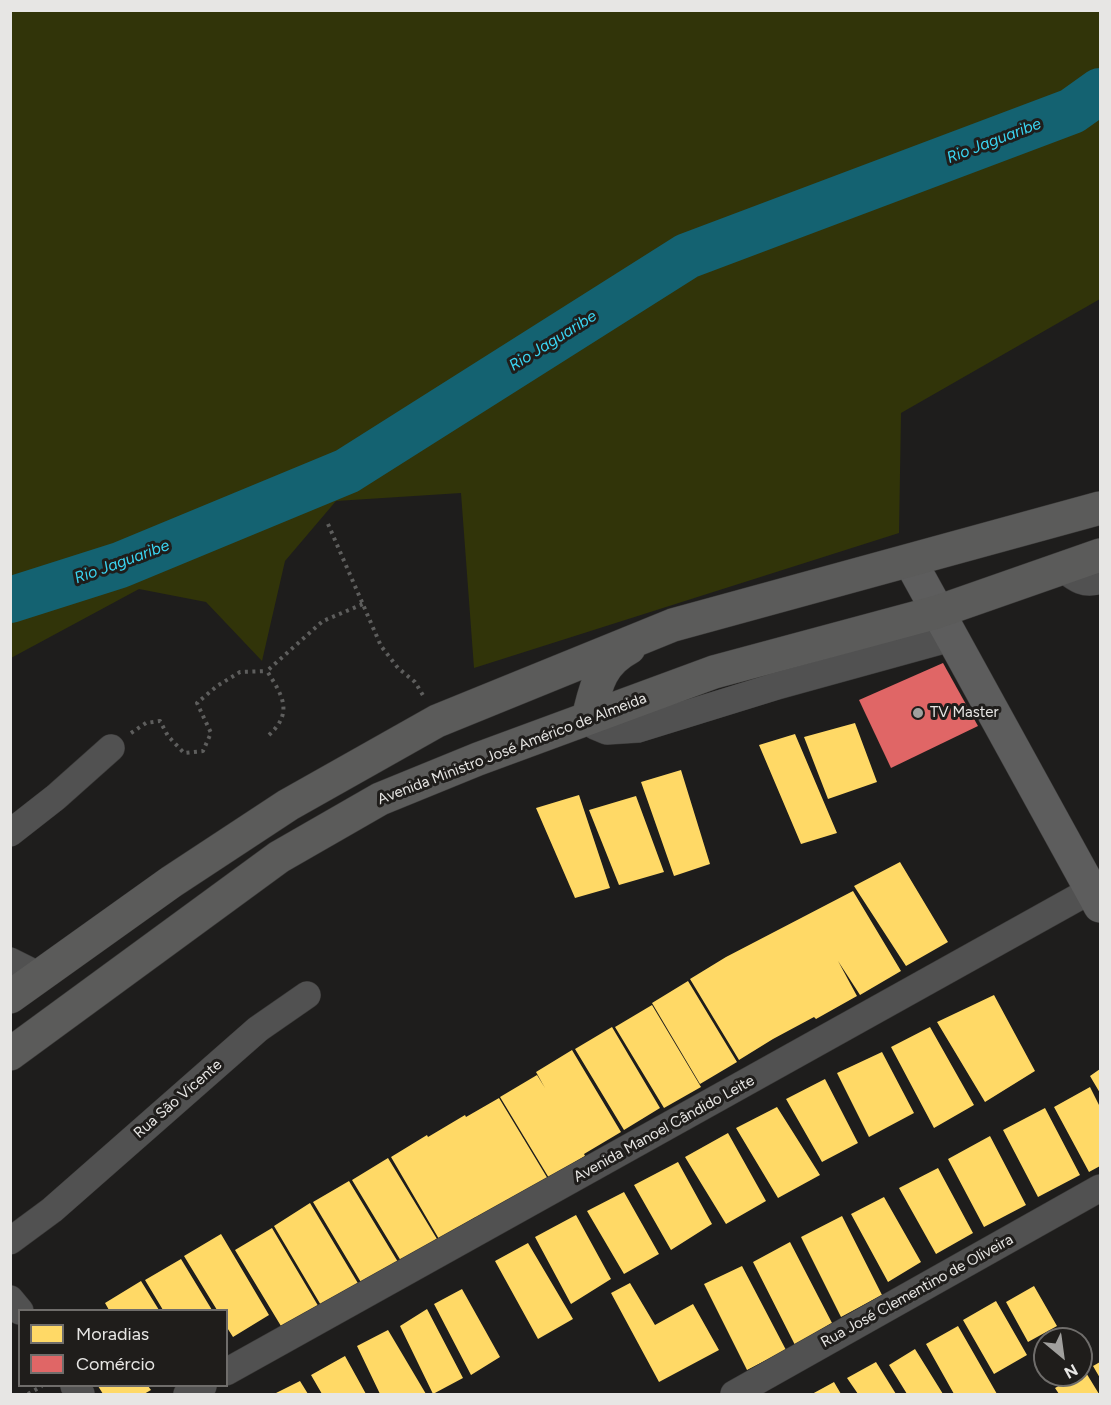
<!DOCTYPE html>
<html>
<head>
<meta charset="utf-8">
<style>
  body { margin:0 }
  #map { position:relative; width:1111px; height:1405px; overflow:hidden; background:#1e1d1c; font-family:Figtree,sans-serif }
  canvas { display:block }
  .frame { position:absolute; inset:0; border:12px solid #e7e6e4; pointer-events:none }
  .legend { position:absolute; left:18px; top:1309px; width:210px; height:78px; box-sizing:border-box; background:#1f1d1b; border:2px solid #6f6d6b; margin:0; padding:8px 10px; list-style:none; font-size:18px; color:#e7e6e4 }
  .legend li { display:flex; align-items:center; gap:12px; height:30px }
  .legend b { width:30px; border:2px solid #6f6d6b }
  .north { position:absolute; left:1033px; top:1327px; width:60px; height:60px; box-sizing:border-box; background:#1f1d1b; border:2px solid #6f6d6b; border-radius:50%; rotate:151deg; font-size:16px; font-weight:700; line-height:24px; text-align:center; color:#e7e6e4 }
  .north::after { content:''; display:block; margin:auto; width:21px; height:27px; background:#a1a09e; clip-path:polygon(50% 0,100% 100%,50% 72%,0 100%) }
</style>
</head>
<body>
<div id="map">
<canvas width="1111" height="1405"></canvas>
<div class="frame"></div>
<ul class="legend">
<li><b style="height:16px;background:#ffd966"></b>Moradias</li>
<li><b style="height:16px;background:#e06666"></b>Comércio</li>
</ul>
<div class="north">N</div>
</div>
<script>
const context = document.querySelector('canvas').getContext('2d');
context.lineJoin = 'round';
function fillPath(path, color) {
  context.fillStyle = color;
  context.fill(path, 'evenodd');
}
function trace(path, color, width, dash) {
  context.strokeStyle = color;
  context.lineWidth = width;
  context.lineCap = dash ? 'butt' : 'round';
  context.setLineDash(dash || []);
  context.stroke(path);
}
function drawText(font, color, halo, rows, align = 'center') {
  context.font = font + ' Figtree,sans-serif';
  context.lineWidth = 6;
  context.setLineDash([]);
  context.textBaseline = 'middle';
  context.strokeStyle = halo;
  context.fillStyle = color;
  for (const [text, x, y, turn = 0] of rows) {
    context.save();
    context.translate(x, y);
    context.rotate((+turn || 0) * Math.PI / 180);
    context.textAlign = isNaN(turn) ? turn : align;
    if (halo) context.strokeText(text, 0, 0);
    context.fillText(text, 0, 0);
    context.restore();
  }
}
const green = new Path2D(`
  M 11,10 L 1100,11 L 1100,299 L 901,413 L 899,533 L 474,668 L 461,493 L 336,501 L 285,561 L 262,661 L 206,602 L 139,589 L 11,658 Z`);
const homes = new Path2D(`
  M 855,723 L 877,782 L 828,799 L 804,737 Z
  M 795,734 L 837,833 L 801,844 L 759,745 Z
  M 681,770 L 710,864 L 674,876 L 641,782 Z
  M 579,795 L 610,888 L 575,898 L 536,808 Z
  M 636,796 L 664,872 L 619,885 L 589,810 Z
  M 900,862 L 948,942 L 906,966 L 854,886 Z
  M 853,891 L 901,971 L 860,995 L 838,961 L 857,996 L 816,1019 L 814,1017 L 773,1039 L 739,1060 L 690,979 L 726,957 Z
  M 688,981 L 737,1062 L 700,1084 L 652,1003 Z
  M 994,995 L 1035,1071 L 985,1102 L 937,1022 Z
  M 652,1005 L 701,1087 L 664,1108 L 615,1027 Z
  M 612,1027 L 660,1108 L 624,1130 L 575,1049 Z
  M 930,1027 L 974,1105 L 934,1128 L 891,1047 Z
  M 572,1050 L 621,1132 L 584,1154 L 585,1156 L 549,1178 L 500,1097 L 537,1075 L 545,1088 L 536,1072 Z
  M 882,1052 L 914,1113 L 869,1137 L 837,1073 Z
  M 1100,1069 L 1100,1093 L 1090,1076 Z
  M 825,1079 L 858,1143 L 822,1162 L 786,1099 Z
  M 1090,1087 L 1100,1107 L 1100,1166 L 1089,1172 L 1054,1107 Z
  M 499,1098 L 548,1179 L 511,1201 L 509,1199 L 477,1218 L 476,1217 L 439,1239 L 391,1157 L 427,1135 L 428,1137 L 465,1115 L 466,1117 Z
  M 777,1107 L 820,1175 L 778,1198 L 736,1128 Z
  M 1045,1108 L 1080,1175 L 1038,1197 L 1003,1130 Z
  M 728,1133 L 766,1201 L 726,1224 L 685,1157 Z
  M 990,1136 L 1026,1205 L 984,1227 L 948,1159 Z
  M 388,1158 L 437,1239 L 401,1261 L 352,1180 Z
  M 678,1162 L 712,1224 L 671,1250 L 634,1185 Z
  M 938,1168 L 973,1233 L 936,1254 L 899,1188 Z
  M 349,1181 L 398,1262 L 362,1284 L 313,1202 Z
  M 624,1192 L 659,1254 L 624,1274 L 587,1211 Z
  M 884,1197 L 921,1262 L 888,1282 L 851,1214 Z
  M 310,1203 L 359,1285 L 322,1307 L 274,1226 Z
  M 576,1215 L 611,1279 L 571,1304 L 535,1237 Z
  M 842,1216 L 882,1295 L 841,1317 L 801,1237 Z
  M 272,1228 L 320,1309 L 284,1331 L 235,1250 Z
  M 221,1234 L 269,1315 L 233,1337 L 226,1326 L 226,1310 L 217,1310 L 184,1256 Z
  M 790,1242 L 832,1323 L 795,1345 L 753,1262 Z
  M 528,1243 L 573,1319 L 538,1339 L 495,1261 Z
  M 181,1259 L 212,1310 L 163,1310 L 145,1280 Z
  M 742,1266 L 786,1350 L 747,1370 L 704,1284 Z
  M 141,1281 L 159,1310 L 109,1310 L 105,1303 Z
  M 630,1283 L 655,1325 L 693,1304 L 719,1350 L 659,1382 L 611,1293 Z
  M 1034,1286 L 1057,1326 L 1028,1342 L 1006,1302 Z
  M 462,1289 L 500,1357 L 471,1375 L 434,1304 Z
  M 996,1301 L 1027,1355 L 994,1374 L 963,1320 Z
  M 427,1309 L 463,1378 L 433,1394 L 400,1326 Z
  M 958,1326 L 997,1394 L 954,1394 L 926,1344 Z
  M 388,1330 L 426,1394 L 380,1394 L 357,1346 Z
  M 915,1349 L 943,1394 L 907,1394 L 889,1365 Z
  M 345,1356 L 366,1394 L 322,1394 L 311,1375 Z
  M 876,1362 L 896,1394 L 858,1394 L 847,1378 Z
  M 1100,1362 L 1100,1378 L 1093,1366 Z
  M 1085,1371 L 1099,1394 L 1059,1394 L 1055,1388 Z
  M 300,1381 L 308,1394 L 274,1394 Z
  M 834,1382 L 841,1394 L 812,1394 Z
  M 98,1386 L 148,1386 L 151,1390 L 144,1394 L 103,1394 Z`);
const shops = new Path2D(`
  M 943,663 L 978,726 L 891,768 L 859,700 Z`);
const river = new Path2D(`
  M 10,600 L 120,565 L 347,471 L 687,256 L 1072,111 L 1100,91`);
const path = new Path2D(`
  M 328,524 L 381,646 L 398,668 L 415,682 L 424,697
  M 131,733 L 146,723 L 160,721 L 168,736 L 184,753 L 203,751 L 211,733 L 197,703 L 217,686 L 240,672 L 267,671
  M 269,735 C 294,712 282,695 267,671 L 323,621 L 363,604
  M 28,1394 L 42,1386`);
const street = new Path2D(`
  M 1062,568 C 1075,578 1084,586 1100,580
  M 588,718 L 595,726 L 607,731 L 638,729 L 777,686 L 951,638
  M 10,833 L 56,797 L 111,748
  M 10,961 L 40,976
  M 10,1241 L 52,1210 L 258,1029 L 307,995
  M 10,1299 L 20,1311
  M 226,1372 L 1100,885
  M 74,1386 L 81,1394
  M 187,1394 L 203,1386
  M 734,1394 L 1100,1188`);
const secondary = new Path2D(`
  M 910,561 L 1100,906`);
const primary = new Path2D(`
  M 588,718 C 596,687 599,664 629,648
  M 10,997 L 171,882 L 288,805 L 437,721 L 673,625 L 1100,508
  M 10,1054 L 279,857 L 380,799 L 478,759 L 714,672 L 937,612 L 1100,555`);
const markers = [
  [918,713,6,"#a1a09e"]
];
const poiNames = [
  ["TV Master",930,713]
];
const streetNames = [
  ["Avenida Ministro José Américo de Almeida",512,749,-21],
  ["Rua São Vicente",178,1099,-41],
  ["Avenida Manoel Cândido Leite",664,1129,-29],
  ["Rua José Clementino de Oliveira",917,1291,-29]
];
const waterNames = [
  ["Rio Jaguaribe",994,141,-21],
  ["Rio Jaguaribe",553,341,-32],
  ["Rio Jaguaribe",122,562,-20]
];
fillPath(green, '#313409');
fillPath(homes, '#ffd966');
fillPath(shops, '#e06666');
trace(river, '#146271', 46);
trace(street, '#3a3938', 28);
trace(secondary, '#3a3938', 34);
trace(primary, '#3a3938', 34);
trace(path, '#5e5e5d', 4, [3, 4.5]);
trace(street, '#515151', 27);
trace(secondary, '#5d5d5d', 33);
trace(primary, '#5b5b5a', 33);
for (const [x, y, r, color] of markers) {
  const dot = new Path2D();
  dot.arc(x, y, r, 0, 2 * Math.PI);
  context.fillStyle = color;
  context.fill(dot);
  trace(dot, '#1f1d1b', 2);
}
drawText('15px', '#e7e6e4', '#1f1d1b', poiNames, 'left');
drawText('15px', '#e7e6e4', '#1f1d1b', streetNames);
drawText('italic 16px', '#3ad4f1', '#1f1d1b', waterNames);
</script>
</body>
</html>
